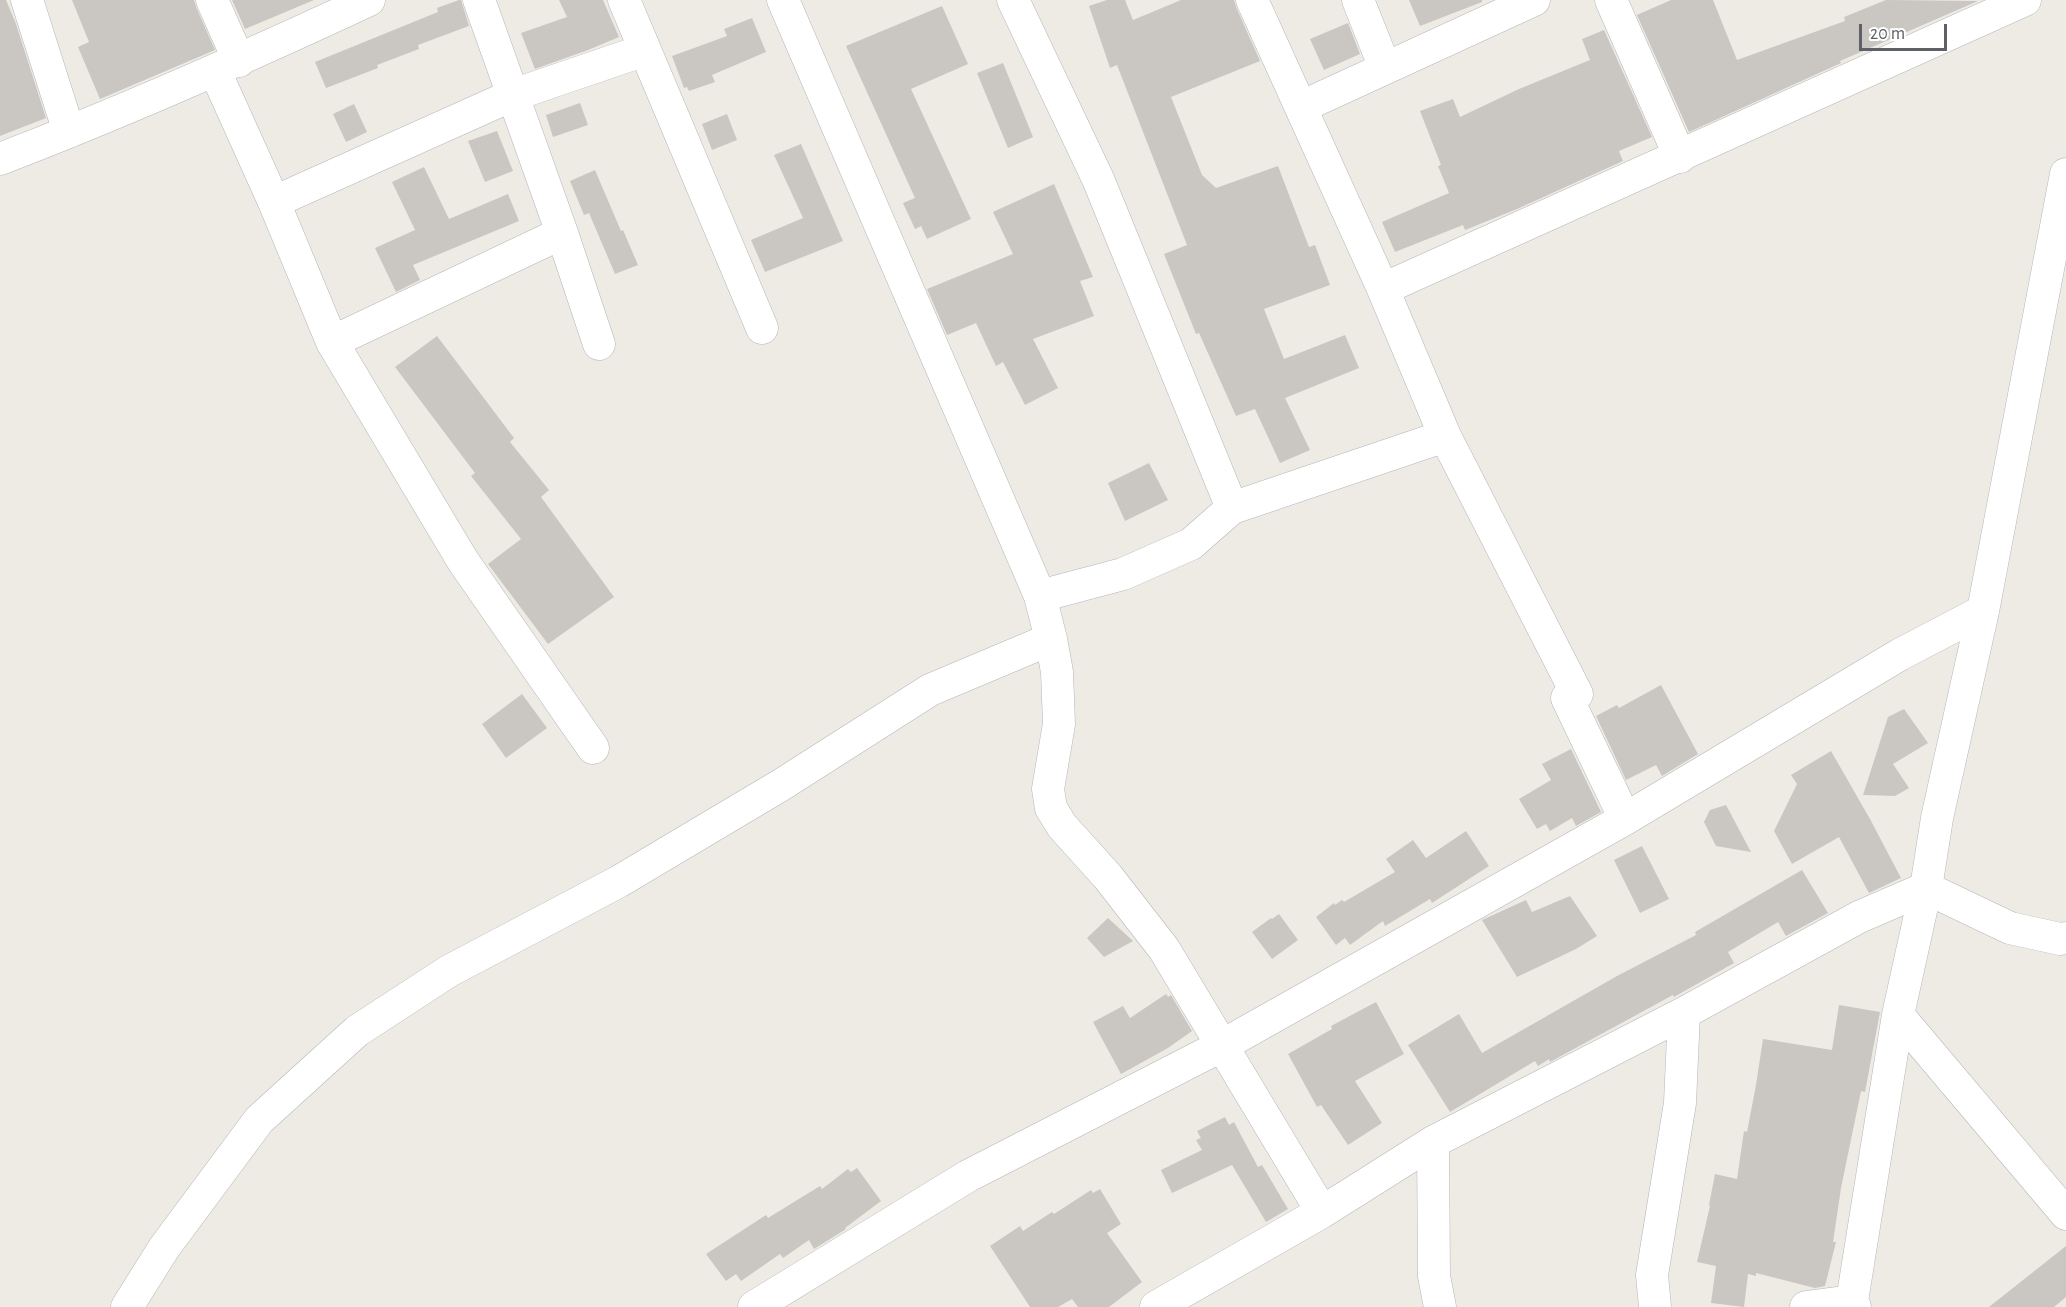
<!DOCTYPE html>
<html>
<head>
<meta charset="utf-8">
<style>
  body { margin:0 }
  #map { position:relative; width:2066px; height:1307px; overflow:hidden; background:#eeebe5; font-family:"Alegreya Sans",sans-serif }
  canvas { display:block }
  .scale { position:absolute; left:1859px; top:24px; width:88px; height:27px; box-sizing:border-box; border:3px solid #5d6165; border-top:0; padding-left:8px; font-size:18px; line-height:21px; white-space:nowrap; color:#5d6165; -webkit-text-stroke:4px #fff; paint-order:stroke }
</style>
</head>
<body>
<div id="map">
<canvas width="2066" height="1307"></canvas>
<div class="scale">20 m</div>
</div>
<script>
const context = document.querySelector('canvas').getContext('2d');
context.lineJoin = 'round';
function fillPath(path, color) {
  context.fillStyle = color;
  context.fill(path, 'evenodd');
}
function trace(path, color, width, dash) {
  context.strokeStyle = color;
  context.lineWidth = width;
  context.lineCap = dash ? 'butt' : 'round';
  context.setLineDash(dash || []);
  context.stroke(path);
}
const building = new Path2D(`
  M 0,0 L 6,0 L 16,24 L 46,118 L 0,136 Z
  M 72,0 L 194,0 L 196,7 L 215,50 L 100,99 L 78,47 L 89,42 Z
  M 232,0 L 314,0 L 245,29 Z
  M 459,0 L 461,0 L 469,26 L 418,45 L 419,49 L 377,65 L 378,68 L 326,88 L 315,62 L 438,12 L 437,8 Z
  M 559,0 L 603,0 L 619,37 L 588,50 L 535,69 L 521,33 L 567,17 Z
  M 1107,0 L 1125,0 L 1133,20 L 1181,0 L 1234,0 L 1236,7 L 1260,61 L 1171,97 L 1202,175 L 1216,188 L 1278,166 L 1309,247 L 1315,245 L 1330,285 L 1264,309 L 1284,359 L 1345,335 L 1359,368 L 1285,398 L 1310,450 L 1280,463 L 1255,409 L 1236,416 L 1199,333 L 1196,334 L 1164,254 L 1187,245 L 1117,65 L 1110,68 L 1089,6 Z
  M 1409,0 L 1482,0 L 1482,2 L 1420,26 Z
  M 1671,0 L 1713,0 L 1737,60 L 1845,21 L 1844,17 L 1886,0 L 1978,1 L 1840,61 L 1841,63 L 1689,132 L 1637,15 Z
  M 942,6 L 968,64 L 911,89 L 971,219 L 927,239 L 921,226 L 915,229 L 903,203 L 915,198 L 846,46 Z
  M 752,18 L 766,52 L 712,75 L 715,82 L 689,91 L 687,87 L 684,88 L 672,56 L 727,36 L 724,29 Z
  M 1348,23 L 1360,54 L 1324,70 L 1310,39 Z
  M 1604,30 L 1652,137 L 1619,151 L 1623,161 L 1517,209 L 1465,230 L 1463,225 L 1395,252 L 1382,222 L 1449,193 L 1438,166 L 1441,165 L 1420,111 L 1453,99 L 1460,117 L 1519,89 L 1590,60 L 1582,39 Z
  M 1003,63 L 1033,137 L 1008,148 L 977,73 Z
  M 580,103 L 588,125 L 553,137 L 546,115 Z
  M 354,104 L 367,132 L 346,142 L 333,114 Z
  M 727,114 L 737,140 L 712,150 L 702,124 Z
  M 497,131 L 513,171 L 485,182 L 468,141 Z
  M 801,144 L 843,241 L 765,272 L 751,240 L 803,218 L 774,155 Z
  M 424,167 L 449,219 L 508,194 L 519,221 L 413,265 L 420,280 L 396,292 L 375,248 L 415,230 L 392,182 Z
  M 595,170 L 621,231 L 623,230 L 638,265 L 615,274 L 589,213 L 584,215 L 570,181 Z
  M 1054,184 L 1093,277 L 1080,281 L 1094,316 L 1033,339 L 1058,388 L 1025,405 L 1003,362 L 996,366 L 976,323 L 947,335 L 927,289 L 1013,254 L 993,212 Z
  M 437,336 L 514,438 L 510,442 L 549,490 L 541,497 L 614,597 L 548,644 L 488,564 L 521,539 L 471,476 L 475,473 L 395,367 Z
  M 1149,463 L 1168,500 L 1125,521 L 1108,483 Z
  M 1661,685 L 1698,754 L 1662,776 L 1656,765 L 1626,780 L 1596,716 L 1617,705 L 1619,708 Z
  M 522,694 L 547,728 L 506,758 L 482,724 Z
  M 1904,709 L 1928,743 L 1893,764 L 1909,788 L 1895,796 L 1863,795 L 1888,717 Z
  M 1571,749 L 1601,812 L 1576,826 L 1572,818 L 1550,831 L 1546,824 L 1537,829 L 1519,799 L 1551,780 L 1542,764 Z
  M 1831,751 L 1870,819 L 1901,878 L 1869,893 L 1839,837 L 1792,864 L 1774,831 L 1797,784 L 1791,775 Z
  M 1726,805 L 1751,852 L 1716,846 L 1704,822 L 1710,810 Z
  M 1466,831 L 1489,866 L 1432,903 L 1430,899 L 1385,926 L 1383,921 L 1350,945 L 1345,938 L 1336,945 L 1316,917 L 1334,903 L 1335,905 L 1342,900 L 1344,902 L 1395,872 L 1386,859 L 1413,840 L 1426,858 Z
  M 1642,846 L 1669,899 L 1640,913 L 1614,860 Z
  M 1802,870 L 1828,913 L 1786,936 L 1778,922 L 1728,952 L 1734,963 L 1674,997 L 1673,995 L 1550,1062 L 1549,1059 L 1538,1066 L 1535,1061 L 1450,1112 L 1408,1045 L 1459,1014 L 1482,1053 L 1617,976 L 1696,935 L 1695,932 Z
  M 1570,896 L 1597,936 L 1576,949 L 1517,977 L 1482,920 L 1526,900 L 1532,912 Z
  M 1279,914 L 1298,940 L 1272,959 L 1252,932 L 1271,918 L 1272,919 Z
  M 1108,918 L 1133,941 L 1104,957 L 1087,938 Z
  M 1166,994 L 1168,997 L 1171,995 L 1192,1031 L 1168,1048 L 1121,1074 L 1093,1022 L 1123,1006 L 1130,1018 Z
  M 1376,1002 L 1404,1054 L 1355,1081 L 1382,1123 L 1348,1145 L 1321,1105 L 1317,1107 L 1288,1054 L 1332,1029 L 1331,1026 Z
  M 1839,1005 L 1880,1012 L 1865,1092 L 1861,1091 L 1841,1188 L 1833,1242 L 1836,1242 L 1825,1286 L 1815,1288 L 1756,1273 L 1756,1276 L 1748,1274 L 1744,1307 L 1711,1303 L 1716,1266 L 1697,1262 L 1710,1206 L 1709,1205 L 1715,1174 L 1737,1179 L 1744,1131 L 1747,1132 L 1756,1085 L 1763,1039 L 1832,1050 Z
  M 1225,1117 L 1229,1125 L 1234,1122 L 1258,1167 L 1262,1165 L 1288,1209 L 1266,1222 L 1232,1165 L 1172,1193 L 1161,1170 L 1202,1150 L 1196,1140 L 1201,1138 L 1197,1131 Z
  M 857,1168 L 881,1201 L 845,1228 L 846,1229 L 814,1249 L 809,1240 L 783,1258 L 780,1254 L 741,1281 L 736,1274 L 726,1281 L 706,1254 L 766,1215 L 768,1218 L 820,1186 L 822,1189 L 848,1169 L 851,1172 Z
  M 1100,1189 L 1121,1224 L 1107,1233 L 1142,1282 L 1109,1307 L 1078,1307 L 1072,1299 L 1058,1307 L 1030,1307 L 990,1246 L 1020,1226 L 1023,1231 L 1052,1212 L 1054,1214 L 1091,1190 L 1093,1193 Z
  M 2066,1246 L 2066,1297 L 2054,1307 L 1989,1307 Z`);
const minor = new Path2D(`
  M 27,0 L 69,132
  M 212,0 L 239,61
  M 479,0 L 562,233 L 599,344
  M 624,0 L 762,328
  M 783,0 L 1040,596 L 1051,639 L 1057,672 L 1059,724 L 1048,789 L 1051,808 L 1062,826 L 1108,877 L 1164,949 L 1322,1212
  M 1013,0 L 1098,179 L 1232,508
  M 1358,0 L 1385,68
  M 1611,0 L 1680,157
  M 215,71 L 274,202 L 332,342 L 463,561 L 593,748
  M 1301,107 L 1534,0
  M 0,159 C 125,111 247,57 369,0
  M 274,202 L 513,95 L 645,50
  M 1383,289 L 2025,0
  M 332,342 L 562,233
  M 1445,436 L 1577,694
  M 1040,596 L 1123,574 L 1191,544 L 1232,508 L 1445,436 L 1383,289 L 1252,0
  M 1567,698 L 1625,819
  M 1898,1015 L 2066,1214
  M 1433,1142 L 1434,1276 L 1440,1307
  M 127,1307 L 164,1248 L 259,1120 L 357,1031 L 449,971 L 618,882 L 781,785 L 930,690 L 1051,639
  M 754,1307 L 968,1176 L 1223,1045 L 1625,819 L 1899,655 L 1983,611
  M 1156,1307 L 1322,1212 L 1433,1142 L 1684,1013 L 1859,917 L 1926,888 L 2010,928 L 2060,939 L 2066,938
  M 1655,1307 L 1652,1275 L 1680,1103 L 1684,1013
  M 1806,1307 L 1852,1301
  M 1855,1307 L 1852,1301 L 1898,1015 L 1926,888 L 1937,818 L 1983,611 L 2066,174`);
fillPath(building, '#cac6c1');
trace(minor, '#b2b6b9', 33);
trace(minor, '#fff', 32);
</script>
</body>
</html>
